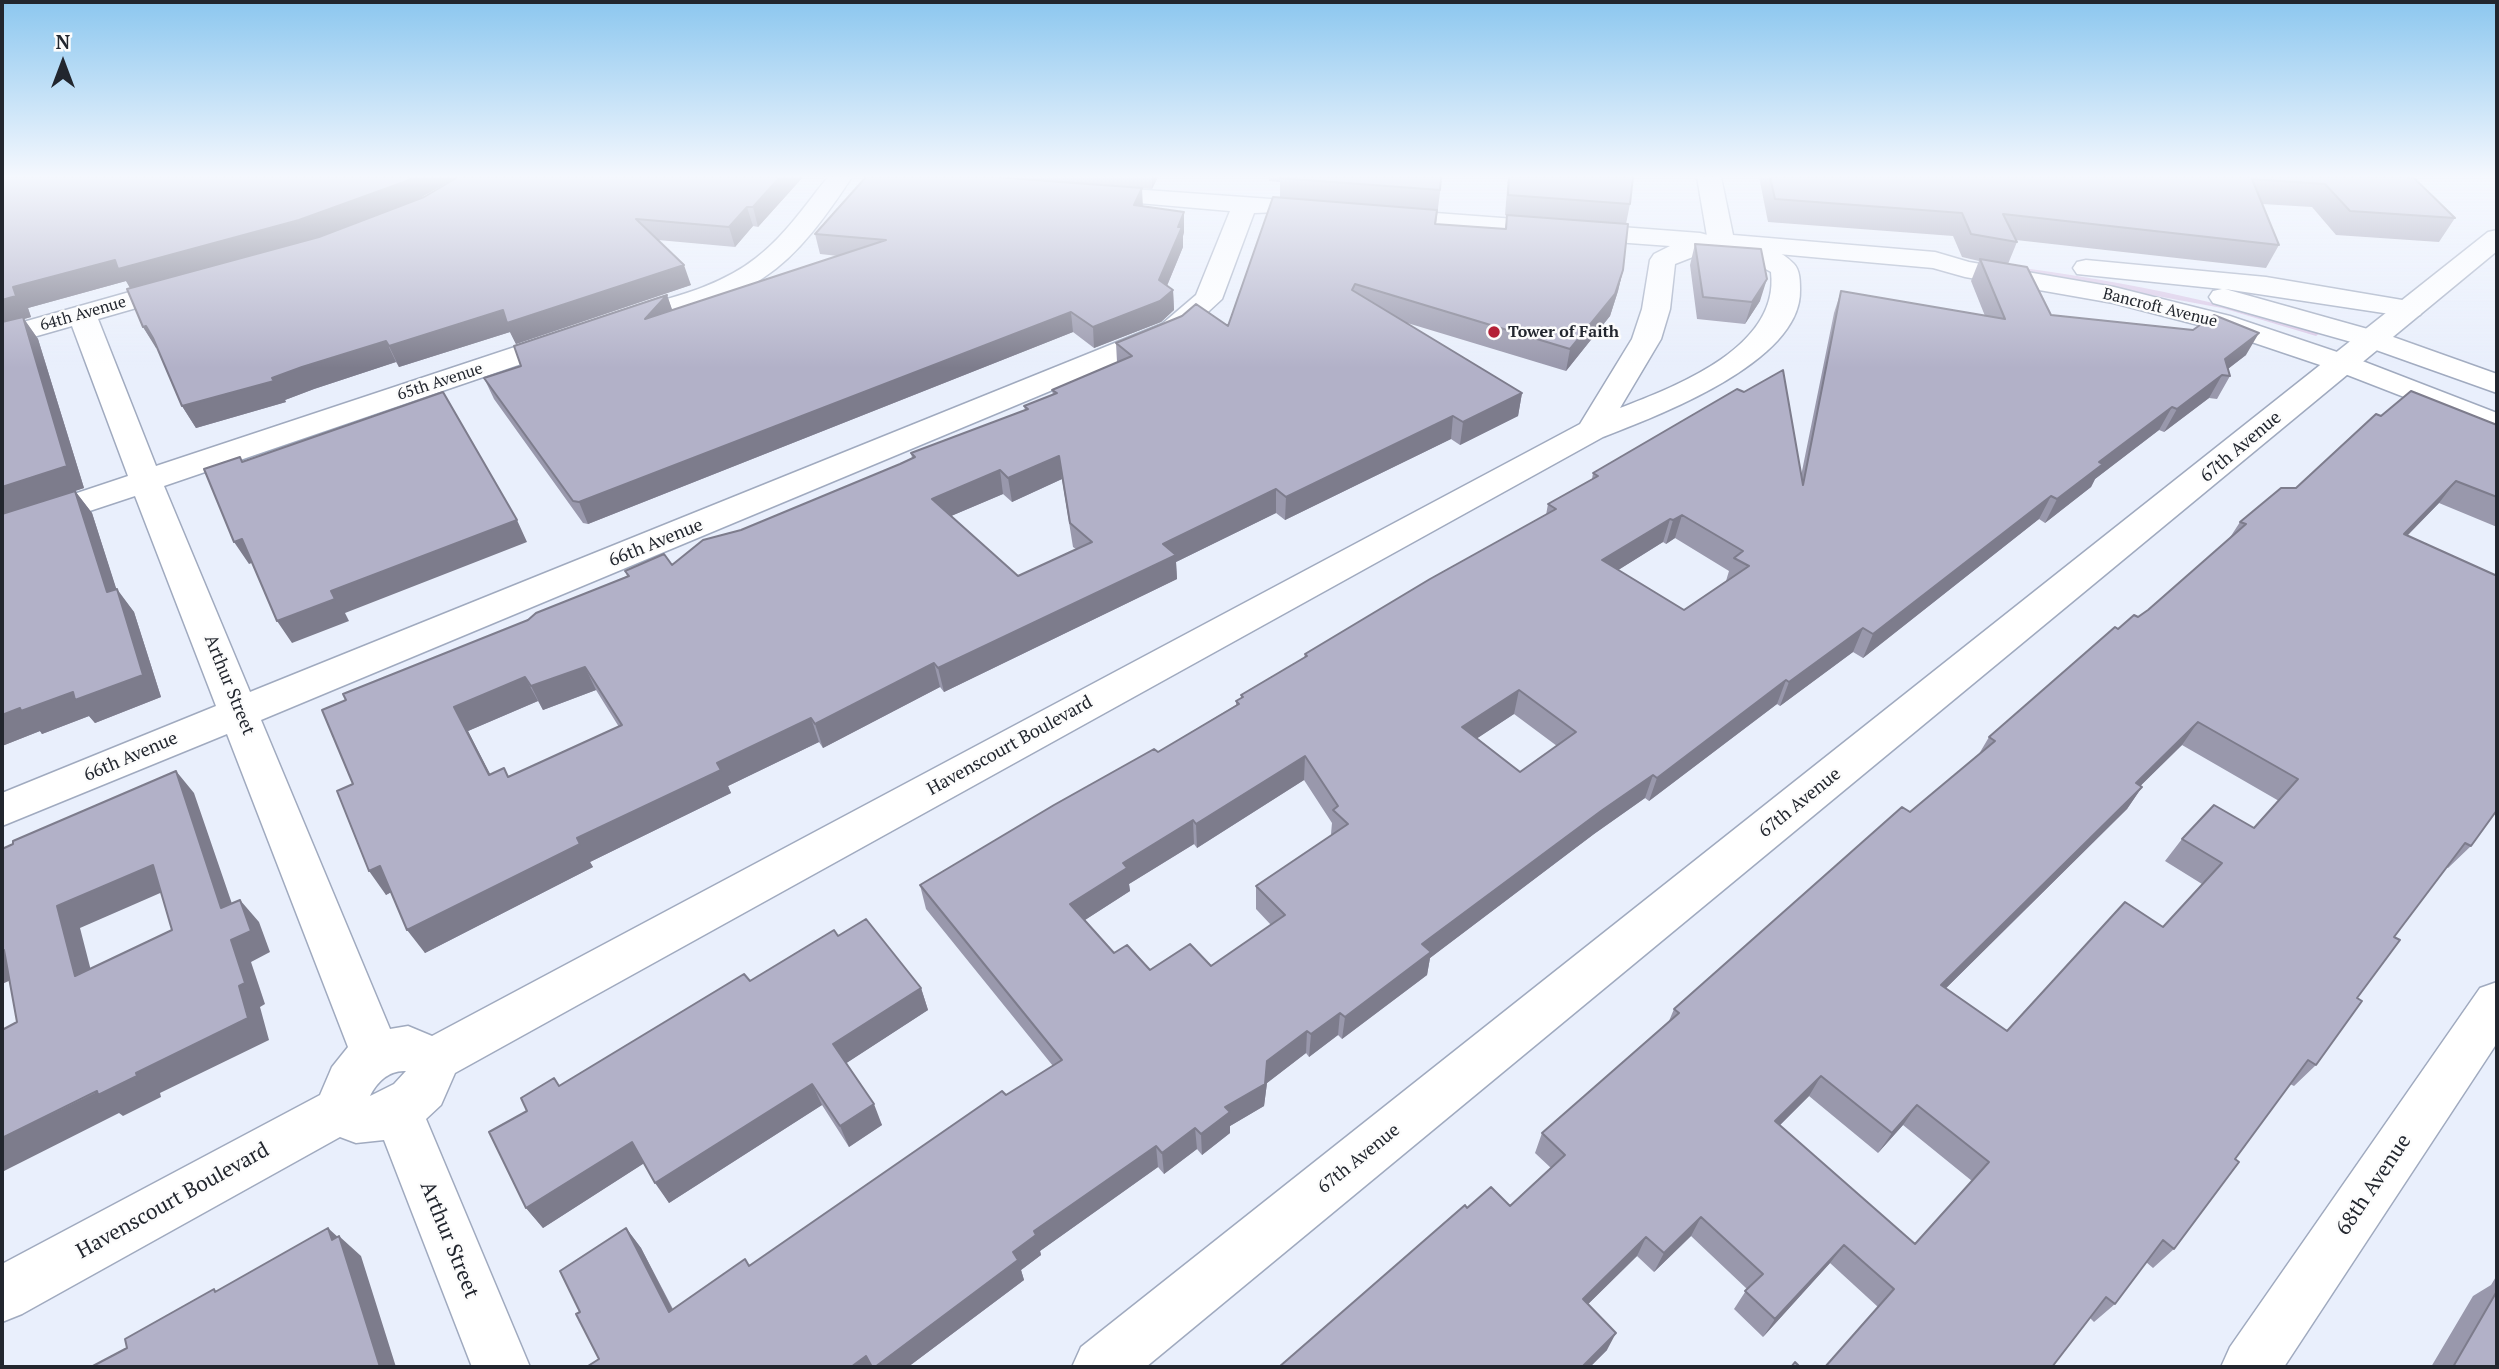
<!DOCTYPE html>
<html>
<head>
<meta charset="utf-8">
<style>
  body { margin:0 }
  #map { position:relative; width:2499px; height:1369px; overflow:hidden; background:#e9effc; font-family:"PT Serif",serif }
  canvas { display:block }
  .frame { position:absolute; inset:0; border:4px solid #22262e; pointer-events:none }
  .north { position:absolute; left:28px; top:28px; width:70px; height:70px; -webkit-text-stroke:5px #fcfcfc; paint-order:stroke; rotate:0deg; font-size:19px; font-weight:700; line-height:28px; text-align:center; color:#22262e }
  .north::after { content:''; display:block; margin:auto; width:24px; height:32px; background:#22262e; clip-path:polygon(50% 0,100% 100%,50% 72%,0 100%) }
</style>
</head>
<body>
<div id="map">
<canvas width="2499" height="1369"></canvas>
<div class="frame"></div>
<div class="north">N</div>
</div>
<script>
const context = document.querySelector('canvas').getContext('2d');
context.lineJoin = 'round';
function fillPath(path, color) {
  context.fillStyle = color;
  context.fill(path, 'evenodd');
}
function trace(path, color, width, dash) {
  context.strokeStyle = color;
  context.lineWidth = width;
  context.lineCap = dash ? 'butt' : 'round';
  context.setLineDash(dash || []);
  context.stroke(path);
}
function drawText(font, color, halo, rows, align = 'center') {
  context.font = font + ' "PT Serif",serif';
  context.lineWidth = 5;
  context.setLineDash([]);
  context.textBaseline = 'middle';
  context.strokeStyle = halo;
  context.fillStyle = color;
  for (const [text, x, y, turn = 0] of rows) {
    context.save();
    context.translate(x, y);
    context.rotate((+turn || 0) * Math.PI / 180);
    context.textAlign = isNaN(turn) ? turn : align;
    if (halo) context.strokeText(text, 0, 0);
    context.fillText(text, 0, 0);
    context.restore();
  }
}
const green = new Path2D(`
  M 1960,260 C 2083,274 2202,295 2320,333 L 2316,336 L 2222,308 Z`);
const minor = new Path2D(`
  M 828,177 L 852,177 C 828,213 800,254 763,278 C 724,304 675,313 631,327 L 621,329 L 611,327 L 607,321 L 611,315 C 660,300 716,290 756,258 C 785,236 805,205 828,177 Z
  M 1090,186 L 1271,199 L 1280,202 L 1284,207 L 1280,212 L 1254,213 L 1222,299 L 1182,336 L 261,720 L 390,1029 L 408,1026 L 432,1036 L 1580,424 L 1632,339 L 1642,309 L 1650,260 L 1654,254 L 1670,246 L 1383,225 L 1374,222 L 1370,217 L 1374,212 L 1383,209 L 1700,233 C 1730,241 1771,239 1794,264 C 1800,270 1800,282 1800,290 C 1802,362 1657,416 1603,437 L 455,1073 L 441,1105 L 426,1119 L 530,1367 L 472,1367 L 384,1140 L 356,1143 L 340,1137 L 22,1314 L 2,1322 L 2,1264 L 320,1095 L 332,1067 L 348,1047 L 227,734 L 2,826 L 2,793 L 216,706 L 135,496 L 2,540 L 2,518 L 128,476 L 72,326 L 2,346 L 2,328 L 172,280 L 192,280 L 196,286 L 192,292 L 98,319 L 156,466 L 557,333 L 567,330 L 577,333 L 581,339 L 577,345 L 164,486 L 250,692 L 1162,324 L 1196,295 L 1230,211 L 1081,198 L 1078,193 L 1081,188 ZM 1725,253 L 1746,258 L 1771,272 C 1780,347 1677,386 1620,408 L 1661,339 L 1670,309 L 1675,264 L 1698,255 ZM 406,1071 L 394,1084 L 370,1096 C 377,1082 389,1070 406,1071 Z
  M 2497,230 L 2497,251 L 1146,1367 L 1072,1367 L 1081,1347 L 2488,232 Z
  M 2497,982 L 2497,1043 L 2284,1367 L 2221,1367 L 2230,1347 L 2480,988 Z`);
const major = new Path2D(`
  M 1697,177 L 1721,177 L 1733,235 L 1935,252 L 1969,262 L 2114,287 L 2230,316 L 2352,357 L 2497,413 L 2497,433 L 2332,369 L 2210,328 L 2113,303 L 1965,277 L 1933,268 L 1712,248 L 1708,242 Z
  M 2086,260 L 2266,277 L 2420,303 L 2424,309 L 2420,315 L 2410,317 L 2225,289 L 2382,333 L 2497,374 L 2497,393 L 2362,345 L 2213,303 L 2209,297 L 2213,291 L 2222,289 L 2077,274 L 2073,268 L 2077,262 Z`);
const wall = new Path2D(`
  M 2,177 L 457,177 L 416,200 L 803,177 L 758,227 L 753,226 L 735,247 L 658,240 L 691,285 L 516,344 L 510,332 L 399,367 L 396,362 L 314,389 L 285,400 L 286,402 L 196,428 L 182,406 L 157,348 L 143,327 L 131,288 L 126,281 L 28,308 L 31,317 L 24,319 L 38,339 L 84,488 L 75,491 L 92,513 L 116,589 L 134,612 L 161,697 L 95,723 L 89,716 L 42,734 L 40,731 L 2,746 Z
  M 996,177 L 1158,177 L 1152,189 Z
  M 1269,177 L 1442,177 L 1436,224 L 1505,229 L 1507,216 L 1505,215 L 1508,177 L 1633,177 L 1630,204 L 1626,224 L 1623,270 L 1618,291 L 1610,316 L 1566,371 L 1404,322 L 1522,393 L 1518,416 L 1460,445 L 1451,439 L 1285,520 L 1276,513 L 1176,562 L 1177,579 L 944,692 L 940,687 L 823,748 L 819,742 L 728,786 L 731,793 L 590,862 L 593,867 L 425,953 L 391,892 L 386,895 L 353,784 L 528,620 L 627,576 L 625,571 L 672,565 L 741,530 L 900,464 L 912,458 L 911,453 L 1025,410 L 1024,406 L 1053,395 L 1052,390 L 1117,362 L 1116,343 L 1228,326 L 1280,198 L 1280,182 L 1269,181 ZM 1062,479 L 1073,547 L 1076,549 L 1018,576 L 951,516 L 1003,494 L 1012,502 ZM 596,690 L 619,727 L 508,777 L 490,775 L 468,731 L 538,701 L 543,710 Z
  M 1759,177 L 2403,177 L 2455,218 L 2439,242 L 2336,235 L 2312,207 L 2262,204 L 2279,245 L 2266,268 L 2016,240 L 2017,242 L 2008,264 L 2051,315 L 2246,355 L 2228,369 L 2230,376 L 2217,399 L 2209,398 L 2164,432 L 2159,430 L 2095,479 L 2091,487 L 2045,523 L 2039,519 L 1863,658 L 1853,652 L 1780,706 L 1777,704 L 1649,801 L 1645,798 L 1594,834 L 1430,958 L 1427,975 L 1342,1039 L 1338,1035 L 1309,1057 L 1306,1053 L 1267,1083 L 1264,1106 L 1230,1126 L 1230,1133 L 1202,1155 L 1197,1149 L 1164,1174 L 1158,1167 L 1040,1251 L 1041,1255 L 1021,1270 L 1024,1280 L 908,1367 L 589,1367 L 599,1359 L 580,1312 L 626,1228 L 641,1248 L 673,1309 L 750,1266 L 1006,1095 L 1053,1066 L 926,909 L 920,885 L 1158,752 L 1236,705 L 1236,701 L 1241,699 L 1241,695 L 1304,658 L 1305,654 L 1546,515 L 1548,504 L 1592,479 L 1593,473 L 1801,476 L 1834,313 L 1841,291 L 1985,316 L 1971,281 L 1979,261 L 1962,257 L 1953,236 L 1768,222 ZM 1675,538 L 1729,571 L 1726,581 L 1684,610 L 1618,570 L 1663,542 L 1666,544 ZM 1514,714 L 1557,746 L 1520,772 L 1477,738 ZM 1304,780 L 1332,823 L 1331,834 L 1332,835 L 1256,886 L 1256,909 L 1271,925 L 1211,966 L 1150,970 L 1114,953 L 1085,920 L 1130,891 L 1129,884 L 1194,844 L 1197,848 Z
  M 1143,207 L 1184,232 L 1183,236 L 1183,247 L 1167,286 L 1173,290 L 1174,310 L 1161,322 L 1094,348 L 1073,332 L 588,524 L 583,523 L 494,399 L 484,378 L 521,366 L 667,295 L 672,310 L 838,256 L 820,254 L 815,234 Z
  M 1695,244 L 1760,301 L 1745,324 L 1697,319 L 1690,265 Z
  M 2381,416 L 2497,425 L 2497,527 L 2439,503 L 2408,535 L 2471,846 L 2448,868 L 2446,867 L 2394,937 L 2316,1065 L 2294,1086 L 2290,1084 L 2235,1159 L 2174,1249 L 2153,1268 L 2146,1262 L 2115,1304 L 2094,1322 L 2090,1318 L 1878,1307 L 1830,1263 L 1763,1337 L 1734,1309 L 1747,1289 L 1691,1236 L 1654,1272 L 1637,1256 L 1588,1304 L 1607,1350 L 1590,1367 L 1279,1367 L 1467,1208 L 1510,1206 L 1551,1168 L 1535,1153 L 1542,1133 L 1669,1021 L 1674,1009 L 1979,754 L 1989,737 L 2118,629 L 2138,617 L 2148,610 L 2229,539 L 2240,522 L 2296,488 ZM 2182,745 L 2279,801 L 2254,828 L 2182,839 L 2165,861 L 2202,884 L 2163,927 L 2007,1031 L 1946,988 L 2127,809 L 2142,787 L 2140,786 ZM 1809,1096 L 1878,1153 L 1903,1125 L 1972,1181 L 1915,1244 L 1780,1125 Z
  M 838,936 L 921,988 L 928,1010 L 846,1063 L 882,1125 L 849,1147 L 822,1105 L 669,1203 L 644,1163 L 543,1228 L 526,1208 L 527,1111 L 560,1086 L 750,981 Z
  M 2497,1275 L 2497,1367 L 2431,1367 L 2473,1296 L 2491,1285 Z`);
const shadedWall = new Path2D(`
  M 413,177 L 457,177 L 413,202 L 309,241 L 131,290 L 126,281 L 28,308 L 31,317 L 24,319 L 38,339 L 84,488 L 75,491 L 92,513 L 118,594 L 117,589 L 134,612 L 161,697 L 95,723 L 89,716 L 42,734 L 40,731 L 2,746 L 2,300 L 13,287 Z
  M 780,177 L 803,177 L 758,227 L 753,207 Z
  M 1152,177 L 1158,177 L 1152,189 Z
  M 1142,188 L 1143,208 L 1134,205 Z
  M 747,207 L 753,226 L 735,247 L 729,227 Z
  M 1184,212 L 1184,232 L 1183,236 L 1183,247 L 1161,300 L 1173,290 L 1174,310 L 1161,322 L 1094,348 L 1093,327 L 1159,280 Z
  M 684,265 L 691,285 L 516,344 L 510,332 L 399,367 L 389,346 L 503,310 Z
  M 1623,270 L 1618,291 L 1610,316 L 1566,371 L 1570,349 Z
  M 1767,279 L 1760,301 L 1745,324 L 1752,302 Z
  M 667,295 L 674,315 L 645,319 Z
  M 1071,312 L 1073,332 L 588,524 L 579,502 Z
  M 146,326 L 160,347 L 156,348 L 143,327 Z
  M 2259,333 L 2246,355 L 2212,381 L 2225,359 Z
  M 386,341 L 396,362 L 314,389 L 285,400 L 286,402 L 196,428 L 182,406 L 272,378 L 302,367 Z
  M 2222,375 L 2209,398 L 2164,432 L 2177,409 Z
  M 1522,393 L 1518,416 L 1460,445 L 1463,422 Z
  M 2172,407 L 2159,430 L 2095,479 L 2091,487 L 2045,523 L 2057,499 L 2099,462 Z
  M 1453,416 L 1451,439 L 1285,520 L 1286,497 Z
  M 1059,456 L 1062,479 L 1012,502 L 1008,478 Z
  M 1000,470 L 1003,494 L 937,522 L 932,499 Z
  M 2456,481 L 2439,503 L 2387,556 L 2404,534 Z
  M 1276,489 L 1276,513 L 1176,562 L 1177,579 L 944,692 L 938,668 L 1163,544 Z
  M 2051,496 L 2039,519 L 1863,658 L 1873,634 Z
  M 1682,515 L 1675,538 L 1666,544 L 1673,520 Z
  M 1670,519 L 1663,542 L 1596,584 L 1602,560 Z
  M 517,520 L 527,542 L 345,613 L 349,621 L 292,643 L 277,621 L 331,591 Z
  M 242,539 L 257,561 L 249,564 L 234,542 Z
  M 1863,628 L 1853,652 L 1780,706 L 1789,682 Z
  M 934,663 L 940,687 L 823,748 L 815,724 Z
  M 585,667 L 596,690 L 543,710 L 531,686 Z
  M 525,677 L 538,701 L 468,731 L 503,799 L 489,775 L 454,707 Z
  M 1786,680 L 1777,704 L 1649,801 L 1657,778 Z
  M 1519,690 L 1514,714 L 1458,751 L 1462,727 Z
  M 811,718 L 819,742 L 728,786 L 731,793 L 590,862 L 593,867 L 425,953 L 407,930 L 717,763 Z
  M 2198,722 L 2182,745 L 2120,806 L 2136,783 Z
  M 1305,756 L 1304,780 L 1197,848 L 1196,824 Z
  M 176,771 L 194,793 L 241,930 L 221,908 Z
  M 1653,775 L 1645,798 L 1594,834 L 1430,958 L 1427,975 L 1342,1039 L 1345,1017 L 1422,944 L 1601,811 Z
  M 2142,787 L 2127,809 L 1928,1006 L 1941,985 Z
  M 1193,820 L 1194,844 L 1129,884 L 1130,891 L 1074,927 L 1070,904 L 1123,863 Z
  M 153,865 L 174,887 L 80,928 L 98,998 L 75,976 L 57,906 Z
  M 380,866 L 397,889 L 386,895 L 369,871 Z
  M 240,900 L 259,922 L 270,952 L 251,962 L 265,1004 L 260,1007 L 269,1040 L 160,1093 L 161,1097 L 123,1116 L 119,1113 L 2,1172 L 2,1138 L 136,1073 L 239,986 L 231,940 Z
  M 4,950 L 29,972 L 2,984 L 2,951 Z
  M 921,988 L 928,1010 L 842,1066 L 833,1044 Z
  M 1340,1013 L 1338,1035 L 1309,1057 L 1311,1034 Z
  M 1307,1031 L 1306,1053 L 1267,1083 L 1264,1106 L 1230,1126 L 1230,1133 L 1202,1155 L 1201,1134 L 1267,1061 Z
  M 1821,1076 L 1809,1096 L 1764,1141 L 1775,1121 Z
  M 812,1084 L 822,1105 L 669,1203 L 655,1183 Z
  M 874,1104 L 882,1125 L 849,1147 L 840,1126 Z
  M 1917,1105 L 1903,1125 L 1878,1153 L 1892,1133 Z
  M 1195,1128 L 1197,1149 L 1164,1174 L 1162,1153 Z
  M 632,1142 L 646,1162 L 543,1228 L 526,1208 Z
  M 1156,1146 L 1158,1167 L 1040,1251 L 1041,1255 L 1021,1270 L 1024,1280 L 908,1367 L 875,1367 L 1013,1252 L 1034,1231 Z
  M 1701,1217 L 1691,1236 L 1654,1272 L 1664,1253 Z
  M 328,1228 L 340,1239 L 339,1236 L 361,1256 L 396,1367 L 380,1367 Z
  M 626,1228 L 641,1248 L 683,1330 L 669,1312 Z
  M 1646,1237 L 1637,1256 L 1575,1317 L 1583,1299 Z
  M 1844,1245 L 1830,1263 L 1763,1337 L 1775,1319 Z
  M 1616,1333 L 1607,1350 L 1590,1367 L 1582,1367 Z
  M 866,1356 L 872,1367 L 851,1367 Z`);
const building = new Path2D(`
  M 2,177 L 413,177 L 404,182 L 299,220 L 118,269 L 115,260 L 13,287 L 16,296 L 2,300 Z
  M 458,177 L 780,177 L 753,207 L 747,207 L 729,227 L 636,219 L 684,265 L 507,323 L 503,310 L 389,346 L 386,341 L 302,367 L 272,378 L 274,381 L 182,406 L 153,338 L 146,326 L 143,327 L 127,289 L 319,237 L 424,197 Z
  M 866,177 L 994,177 L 1142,188 L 1134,205 L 1184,212 L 1178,227 L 1182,227 L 1159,280 L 1173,290 L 1160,301 L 1093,327 L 1071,312 L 579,502 L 573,501 L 484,378 L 521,366 L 514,346 L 667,295 L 645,319 L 886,240 L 815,234 Z
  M 1280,177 L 1441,177 L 1440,190 L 1280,178 Z
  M 1509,177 L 1633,177 L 1630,204 L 1508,195 Z
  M 1770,177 L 2403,177 L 2414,178 L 2455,218 L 2350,211 L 2325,184 L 2252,179 L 2279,245 L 2003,214 L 2017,242 L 1971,234 L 1962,213 L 1775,199 Z
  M 1273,197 L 1437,210 L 1435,224 L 1506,229 L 1507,215 L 1628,224 L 1623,270 L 1615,294 L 1570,349 L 1355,284 L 1352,290 L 1522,393 L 1463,422 L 1453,416 L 1286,497 L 1276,489 L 1163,544 L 1176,555 L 938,668 L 934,663 L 815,724 L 811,718 L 717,763 L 721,770 L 577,838 L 580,844 L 407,930 L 380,866 L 369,871 L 337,791 L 353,784 L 322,710 L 346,700 L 343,694 L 528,620 L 536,613 L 629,576 L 625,571 L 664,554 L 672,565 L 703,540 L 741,530 L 900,464 L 915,457 L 911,453 L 1028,409 L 1024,406 L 1057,393 L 1052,390 L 1132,356 L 1116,343 L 1182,316 L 1196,304 L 1228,326 ZM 1059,456 L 1070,523 L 1092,542 L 1018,576 L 932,499 L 1000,470 L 1008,478 ZM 585,667 L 622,725 L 508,777 L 504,768 L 489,775 L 454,707 L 525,677 L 531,686 Z
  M 1695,244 L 1761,249 L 1767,279 L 1752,302 L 1703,297 Z
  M 1980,259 L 2027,267 L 2051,315 L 2193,330 L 2214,315 L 2259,333 L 2225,359 L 2230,376 L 2222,375 L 2177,409 L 2172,407 L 2099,462 L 2103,464 L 2057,499 L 2051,496 L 1873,634 L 1863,628 L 1789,682 L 1786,680 L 1657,778 L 1653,775 L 1601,811 L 1422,944 L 1431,952 L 1345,1017 L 1340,1013 L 1311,1034 L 1307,1031 L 1267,1061 L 1265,1084 L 1225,1107 L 1230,1112 L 1201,1134 L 1195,1128 L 1162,1153 L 1156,1146 L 1034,1231 L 1036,1235 L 1013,1252 L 1018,1260 L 875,1367 L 872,1367 L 866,1356 L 851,1367 L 589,1367 L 588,1366 L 599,1359 L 576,1314 L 580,1312 L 560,1271 L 626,1228 L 669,1312 L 745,1259 L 749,1266 L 1002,1091 L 1006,1095 L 1062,1060 L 920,885 L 1054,805 L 1154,749 L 1158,752 L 1239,704 L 1236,701 L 1243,697 L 1241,695 L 1307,656 L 1305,654 L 1430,579 L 1556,509 L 1548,504 L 1598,476 L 1593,473 L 1737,389 L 1744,392 L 1783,370 L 1803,485 L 1841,291 L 2005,319 ZM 1682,515 L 1743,551 L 1734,558 L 1749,566 L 1684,610 L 1602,560 L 1670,519 L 1673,520 ZM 1519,690 L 1576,732 L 1520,772 L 1462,727 ZM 1305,756 L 1338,806 L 1333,810 L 1348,824 L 1256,886 L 1285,915 L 1211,966 L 1190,944 L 1150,970 L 1127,945 L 1114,953 L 1070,904 L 1127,868 L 1123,863 L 1193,820 L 1196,824 Z
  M 23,317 L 67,466 L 2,487 L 2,322 Z
  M 2411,391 L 2497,425 L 2497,497 L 2456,481 L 2404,534 L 2495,575 L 2497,573 L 2497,810 L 2471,846 L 2465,843 L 2394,937 L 2400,940 L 2357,998 L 2362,1001 L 2316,1065 L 2308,1060 L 2235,1159 L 2239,1162 L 2174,1249 L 2163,1240 L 2115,1304 L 2106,1297 L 2052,1367 L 1825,1367 L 1894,1289 L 1844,1245 L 1775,1319 L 1745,1291 L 1763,1274 L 1701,1217 L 1664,1253 L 1646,1237 L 1583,1299 L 1616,1333 L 1582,1367 L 1279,1367 L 1465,1205 L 1467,1208 L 1491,1187 L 1510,1206 L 1565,1155 L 1542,1133 L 1679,1013 L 1674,1009 L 1902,807 L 1910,812 L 1995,741 L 1989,737 L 2115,627 L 2118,629 L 2134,615 L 2138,617 L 2148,610 L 2246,524 L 2240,522 L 2281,488 L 2296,488 L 2376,414 L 2381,416 ZM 2198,722 L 2298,779 L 2254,828 L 2214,805 L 2182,839 L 2222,863 L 2163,927 L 2125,902 L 2007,1031 L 1941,985 L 2142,787 L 2136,783 ZM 1821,1076 L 1892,1133 L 1917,1105 L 1989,1162 L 1915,1244 L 1775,1121 Z
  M 443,392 L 517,520 L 331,591 L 335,599 L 277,621 L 242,539 L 234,542 L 204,469 L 240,457 L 242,462 Z
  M 75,491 L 107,592 L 117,589 L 143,675 L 75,700 L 73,692 L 21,711 L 20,708 L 2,715 L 2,514 Z
  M 176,771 L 221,908 L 240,900 L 251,931 L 231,940 L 245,983 L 239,986 L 248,1018 L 136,1073 L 137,1076 L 98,1095 L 97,1091 L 2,1138 L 2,1030 L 17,1022 L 4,950 L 2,951 L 2,849 L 13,844 L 13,841 ZM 153,865 L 172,930 L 75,976 L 57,906 Z
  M 866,919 L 921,988 L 833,1044 L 874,1104 L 840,1126 L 812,1084 L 655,1183 L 632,1142 L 526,1208 L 489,1132 L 527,1111 L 521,1098 L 554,1078 L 559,1086 L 744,974 L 750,981 L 834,930 L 838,936 Z
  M 328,1228 L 332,1240 L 339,1236 L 380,1367 L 91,1367 L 127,1348 L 125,1339 L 214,1289 L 215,1292 Z
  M 2497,1291 L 2497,1367 L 2453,1367 Z
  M 1795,1362 L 1800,1367 L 1791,1367 Z`);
const markers = [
  [1494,332,7,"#b42137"]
];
const farStreetnames = [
  ["Bancroft Avenue",2160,308,14],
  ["64th Avenue",83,314,-16],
  ["65th Avenue",440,382,-18]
];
const farPoinames = [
  ["Tower of Faith",1508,332]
];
const streetNames = [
  ["67th Avenue",2241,447,-40],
  ["66th Avenue",656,543,-22],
  ["Arthur Street",229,685,68],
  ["Havenscourt Boulevard",1010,746,-29],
  ["66th Avenue",131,757,-23],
  ["67th Avenue",1800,803,-39],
  ["67th Avenue",1359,1159,-39]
];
const nearStreetnames = [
  ["68th Avenue",2374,1185,-56],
  ["Havenscourt Boulevard",173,1201,-29],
  ["Arthur Street",449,1240,68]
];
fillPath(green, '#dac8e6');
trace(minor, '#a0aabf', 3);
trace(major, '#a0aabf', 3);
fillPath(minor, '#fff');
fillPath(major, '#fff');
fillPath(wall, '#9998ac');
fillPath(shadedWall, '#7d7c8c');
fillPath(building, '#b2b1c8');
trace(building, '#7d7c8c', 2);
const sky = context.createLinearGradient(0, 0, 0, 368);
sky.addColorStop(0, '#8cc7ef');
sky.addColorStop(0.48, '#f5f8fe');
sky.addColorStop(1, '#f5f8fe00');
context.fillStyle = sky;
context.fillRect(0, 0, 2499, 368);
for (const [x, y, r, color] of markers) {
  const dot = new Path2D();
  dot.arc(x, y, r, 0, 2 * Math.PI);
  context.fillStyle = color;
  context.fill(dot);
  trace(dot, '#fcfcfc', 2.5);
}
drawText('16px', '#22262e', '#fcfcfc', farStreetnames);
drawText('bold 16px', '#22262e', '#fcfcfc', farPoinames, 'left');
drawText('18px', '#22262e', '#fcfcfc', streetNames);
drawText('21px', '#22262e', '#fcfcfc', nearStreetnames);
</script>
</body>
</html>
